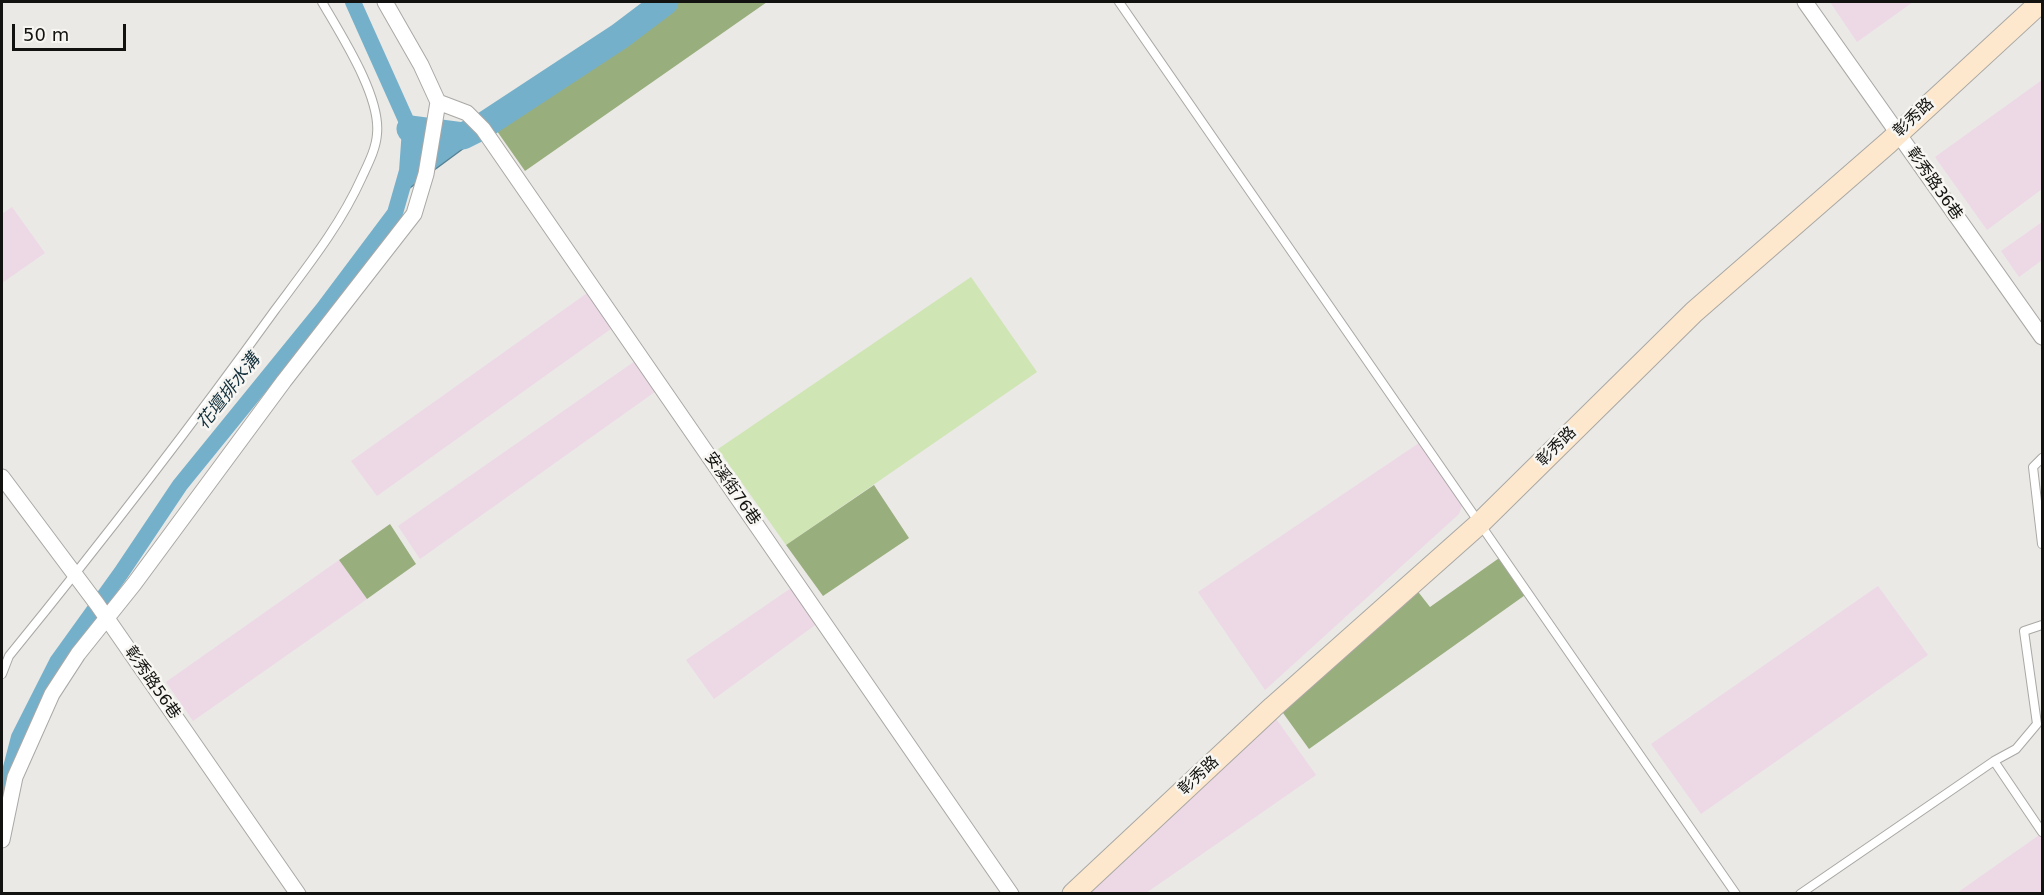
<!DOCTYPE html>
<html>
<head>
<meta charset="utf-8">
<style>
  body { margin:0 }
  #map { position:relative; width:2044px; height:895px; overflow:hidden; background:#eae9e5; font-family:"DejaVu Sans",sans-serif }
  canvas { display:block }
  .frame { position:absolute; inset:0; border:3px solid #121210; pointer-events:none }
  .scale { position:absolute; left:12px; top:24px; width:114px; height:27px; box-sizing:border-box; border:3px solid #121210; border-top:0; padding-left:8px; font-size:18px; line-height:21px; white-space:nowrap; color:#121210; -webkit-text-stroke:4px #f7f6f2; paint-order:stroke }
</style>
</head>
<body>
<div id="map">
<canvas width="2044" height="895"></canvas>
<div class="frame"></div>
<div class="scale">50 m</div>
</div>
<script>
const context = document.querySelector('canvas').getContext('2d');
context.lineJoin = 'round';
function fillPath(path, color) {
  context.fillStyle = color;
  context.fill(path, 'evenodd');
}
function trace(path, color, width, dash) {
  context.strokeStyle = color;
  context.lineWidth = width;
  context.lineCap = dash ? 'butt' : 'round';
  context.setLineDash(dash || []);
  context.stroke(path);
}
function drawText(font, color, halo, rows, align = 'center') {
  context.font = font + ' "DejaVu Sans","Noto Sans TC",sans-serif';
  context.lineWidth = 5;
  context.setLineDash([]);
  context.textBaseline = 'middle';
  context.strokeStyle = halo;
  context.fillStyle = color;
  for (const [text, x, y, turn = 0] of rows) {
    context.save();
    context.translate(x, y);
    context.rotate((+turn || 0) * Math.PI / 180);
    context.textAlign = isNaN(turn) ? turn : align;
    if (halo) context.strokeText(text, 0, 0);
    context.fillText(text, 0, 0);
    context.restore();
  }
}
const industrial = new Path2D(`
  M 1830,2 L 1913,2 L 1857,42 Z
  M 2042,80 L 2042,189 L 1987,230 L 1935,157 Z
  M 12,207 L 45,253 L 2,283 L 2,214 Z
  M 2042,222 L 2042,260 L 2019,277 L 2001,251 Z
  M 590,291 L 615,326 L 377,496 L 351,461 Z
  M 638,359 L 659,389 L 420,559 L 398,526 Z
  M 1422,441 L 1461,498 L 1462,506 L 1459,514 L 1265,690 L 1198,592 Z
  M 339,560 L 367,599 L 193,721 L 166,682 Z
  M 797,584 L 822,620 L 714,699 L 686,660 Z
  M 1878,586 L 1928,655 L 1701,814 L 1651,744 Z
  M 1272,713 L 1316,775 L 1146,893 L 1071,894 Z
  M 2042,833 L 2042,893 L 1957,893 Z`);
const green = new Path2D(`
  M 971,277 L 1037,372 L 786,545 L 718,449 Z`);
const forest = new Path2D(`
  M 667,2 L 767,2 L 525,171 L 492,124 Z
  M 874,485 L 909,538 L 823,596 L 786,545 Z
  M 390,524 L 416,564 L 367,599 L 339,560 Z
  M 1502,556 L 1528,593 L 1309,749 L 1278,706 L 1412,584 L 1430,607 Z`);
const water = new Path2D(`
  M 483,126 L 487,131 L 399,196 L 388,214 L 407,171 L 410,129 L 463,136 Z`);
const canal = new Path2D(`
  M 2,802 L 19,737 L 57,662 L 121,573 L 180,485 L 323,309 L 395,213 L 407,171 L 410,129 L 353,2`);
const river = new Path2D(`
  M 410,129 L 463,136 L 483,126 L 620,36 L 665,2`);
const lane = new Path2D(`
  M 1119,2 L 1736,894
  M 2042,458 L 2033,467 L 2042,544
  M 2,674 L 9,656 C 101,543 190,428 275,310 C 307,267 340,226 362,177 C 368,164 376,149 377,134 C 381,96 341,35 322,2
  M 1994,761 L 2042,832
  M 1800,894 L 1994,761 L 2016,749 L 2037,724 L 2024,631 L 2042,625`);
const street = new Path2D(`
  M 1805,2 L 2042,337
  M 438,102 L 467,113 L 483,129 L 1011,894
  M 2,477 L 97,604 L 298,894
  M 2,840 L 15,777 L 52,694 L 78,654 L 134,584 L 284,381 L 414,214 L 426,174 L 438,102 L 421,65 L 385,2`);
const secondary = new Path2D(`
  M 1073,894 L 1273,707 L 1479,524 L 1694,312 L 1888,143 L 2041,2`);
const streetNames = [
  ["彰秀路",1914,118,-43],
  ["彰秀路36巷",1934,184,55],
  ["彰秀路",1557,447,-45],
  ["安溪街76巷",732,489,55],
  ["彰秀路56巷",152,683,55],
  ["彰秀路",1199,776,-43]
];
const waterNames = [
  ["花壇排水溝",229,392,-52]
];
fillPath(industrial, '#edd8e6');
fillPath(green, '#cfe5b3');
fillPath(forest, '#99ae7d');
fillPath(water, '#75b0cb');
trace(water, '#578193', 1.5);
trace(canal, '#75b0cb', 16);
trace(river, '#75b0cb', 27);
trace(lane, '#a9a8a5', 10);
trace(street, '#a9a8a5', 17);
trace(secondary, '#a9a8a5', 23);
trace(lane, '#fff', 8);
trace(street, '#fff', 15);
trace(secondary, '#fee8cd', 21);
drawText('16px', '#121210', '#f7f6f2', streetNames);
drawText('italic 18px', '#13303c', '#f7f6f2', waterNames);
</script>
</body>
</html>
